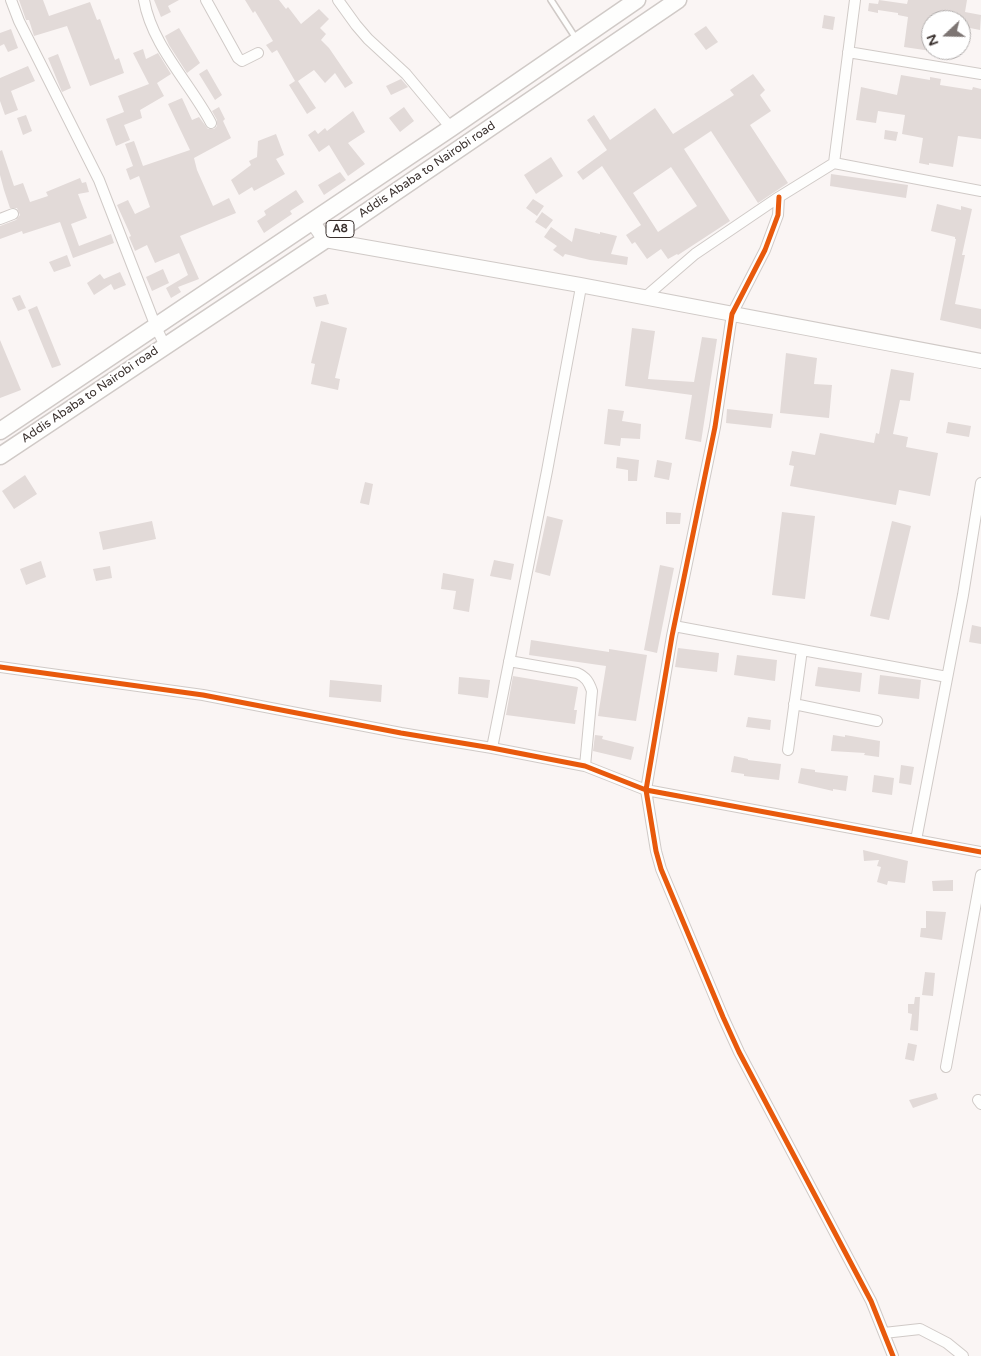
<!DOCTYPE html>
<html>
<head>
<meta charset="utf-8">
<style>
  body { margin:0 }
  #map { position:relative; width:981px; height:1356px; overflow:hidden; background:#faf5f4; font-family:"Varela Round",sans-serif }
  canvas { display:block }
  .north { position:absolute; left:921px; top:10px; width:50px; height:50px; box-sizing:border-box; background:#fff; border:1px solid #b0acab; border-radius:50%; rotate:249deg; font-size:14px; font-weight:700; line-height:20px; text-align:center; color:#39302d }
  .north::after { content:''; display:block; margin:auto; width:18px; height:22px; background:#7d7573; clip-path:polygon(50% 0,100% 100%,50% 72%,0 100%) }
</style>
</head>
<body>
<div id="map">
<canvas width="981" height="1356"></canvas>
<div class="north">N</div>
</div>
<script>
const context = document.querySelector('canvas').getContext('2d');
context.lineJoin = 'round';
function fillPath(path, color) {
  context.fillStyle = color;
  context.fill(path, 'evenodd');
}
function trace(path, color, width, dash) {
  context.strokeStyle = color;
  context.lineWidth = width;
  context.lineCap = dash ? 'butt' : 'round';
  context.setLineDash(dash || []);
  context.stroke(path);
}
function drawText(font, color, halo, rows, align = 'center') {
  context.font = font + ' "Varela Round",sans-serif';
  context.lineWidth = 4;
  context.setLineDash([]);
  context.textBaseline = 'middle';
  context.strokeStyle = halo;
  context.fillStyle = color;
  for (const [text, x, y, turn = 0] of rows) {
    context.save();
    context.translate(x, y);
    context.rotate((+turn || 0) * Math.PI / 180);
    context.textAlign = isNaN(turn) ? turn : align;
    if (halo) context.strokeText(text, 0, 0);
    context.fillText(text, 0, 0);
    context.restore();
  }
}
const building = new Path2D(`
  M 19,0 L 43,0 L 49,16 L 90,2 L 97,20 L 100,19 L 115,60 L 119,58 L 124,73 L 90,86 L 67,26 L 34,36 L 29,20 L 26,20 Z
  M 154,0 L 179,0 L 168,6 L 171,12 L 161,17 Z
  M 245,0 L 279,0 L 286,9 L 288,7 L 301,24 L 319,9 L 329,19 L 320,28 L 326,34 L 321,40 L 329,48 L 353,83 L 345,88 L 335,73 L 325,83 L 314,70 L 298,81 L 316,108 L 307,114 L 289,85 L 295,81 L 277,50 L 272,53 L 266,45 L 273,41 L 255,11 L 253,13 Z
  M 879,0 L 907,4 L 908,0 L 967,0 L 965,12 L 981,15 L 980,30 L 970,28 L 966,49 L 961,49 L 962,20 L 931,20 L 931,51 L 904,47 L 908,17 L 898,15 L 898,13 L 878,10 L 878,13 L 868,11 L 869,3 L 878,4 Z
  M 824,15 L 835,17 L 833,30 L 822,28 Z
  M 706,26 L 718,42 L 706,50 L 694,34 Z
  M 179,28 L 200,63 L 187,73 L 169,45 L 165,36 Z
  M 11,29 L 18,48 L 8,52 L 4,44 L 0,46 L 0,33 Z
  M 143,49 L 146,59 L 158,53 L 171,74 L 157,83 L 164,96 L 140,110 L 142,118 L 124,125 L 130,140 L 116,146 L 106,119 L 124,112 L 118,96 L 149,84 L 133,53 Z
  M 58,54 L 71,88 L 62,92 L 48,58 Z
  M 28,66 L 35,81 L 11,91 L 18,110 L 5,115 L 0,101 L 0,78 Z
  M 207,69 L 222,95 L 215,100 L 199,74 Z
  M 753,74 L 765,90 L 760,95 L 771,111 L 750,125 L 788,183 L 758,203 L 711,131 L 684,149 L 730,221 L 678,255 L 677,254 L 668,259 L 661,249 L 647,259 L 635,242 L 632,244 L 626,235 L 641,225 L 602,166 L 583,180 L 577,172 L 607,150 L 587,120 L 594,115 L 610,140 L 655,108 L 673,134 L 734,95 L 730,90 ZM 671,167 L 697,206 L 658,232 L 633,193 Z
  M 901,75 L 930,80 L 930,77 L 941,79 L 940,85 L 972,90 L 973,87 L 981,89 L 981,139 L 958,136 L 953,167 L 929,163 L 929,165 L 919,163 L 923,138 L 902,134 L 905,115 L 878,111 L 876,123 L 856,120 L 861,87 L 897,95 Z
  M 401,79 L 408,87 L 391,95 L 386,86 Z
  M 182,98 L 192,120 L 199,117 L 208,129 L 214,129 L 217,126 L 217,120 L 212,111 L 219,107 L 225,119 L 223,121 L 231,138 L 194,158 L 197,170 L 213,206 L 229,198 L 236,213 L 180,236 L 199,279 L 178,287 L 181,292 L 171,298 L 166,288 L 188,275 L 179,253 L 155,263 L 147,245 L 135,251 L 129,237 L 131,236 L 117,205 L 128,200 L 135,214 L 150,207 L 139,176 L 130,180 L 126,169 L 133,166 L 125,144 L 134,141 L 143,166 L 190,150 L 168,104 Z
  M 404,107 L 414,121 L 400,132 L 389,118 Z
  M 353,111 L 365,132 L 348,143 L 365,164 L 348,176 L 329,145 L 319,152 L 308,135 L 315,130 L 318,134 L 325,128 L 327,131 Z
  M 26,115 L 32,131 L 23,135 L 17,118 Z
  M 885,130 L 898,132 L 896,141 L 884,139 Z
  M 276,134 L 284,155 L 276,159 L 285,174 L 254,191 L 252,187 L 239,195 L 231,180 L 251,165 L 249,161 L 257,157 L 258,141 Z
  M 2,150 L 14,186 L 23,183 L 30,202 L 48,196 L 46,192 L 80,178 L 82,183 L 86,182 L 89,192 L 78,194 L 87,218 L 71,224 L 79,246 L 111,234 L 114,243 L 73,258 L 60,222 L 23,234 L 22,231 L 0,239 L 0,226 L 16,220 L 20,215 L 17,208 L 10,208 L 4,190 L 0,175 L 0,151 Z
  M 551,157 L 563,176 L 536,194 L 524,175 Z
  M 340,172 L 346,180 L 324,195 L 318,185 Z
  M 831,174 L 908,185 L 906,198 L 830,186 Z
  M 296,190 L 304,202 L 290,211 L 292,214 L 264,233 L 257,221 L 266,215 L 264,211 Z
  M 533,199 L 544,206 L 537,216 L 526,208 Z
  M 937,204 L 961,210 L 961,206 L 972,209 L 962,255 L 965,255 L 955,304 L 981,309 L 981,329 L 940,320 L 956,239 L 955,239 L 955,237 L 931,231 Z
  M 542,212 L 553,220 L 546,229 L 535,222 Z
  M 551,227 L 572,242 L 575,228 L 600,234 L 600,232 L 617,236 L 611,254 L 628,257 L 627,265 L 590,260 L 565,254 L 563,257 L 553,250 L 557,246 L 544,237 Z
  M 67,255 L 71,266 L 54,272 L 49,262 Z
  M 163,269 L 169,283 L 152,291 L 146,277 Z
  M 120,272 L 126,285 L 114,290 L 111,284 L 94,295 L 87,283 L 100,274 L 104,279 Z
  M 326,294 L 329,304 L 316,307 L 313,297 Z
  M 20,295 L 26,308 L 18,311 L 12,298 Z
  M 37,306 L 61,365 L 52,368 L 28,310 Z
  M 321,321 L 347,328 L 335,378 L 340,379 L 338,390 L 311,384 L 315,364 L 311,363 Z
  M 632,328 L 655,331 L 648,379 L 694,382 L 702,337 L 717,339 L 701,442 L 685,439 L 692,395 L 625,386 Z
  M 0,340 L 21,390 L 0,398 Z
  M 786,353 L 817,358 L 814,384 L 832,385 L 829,418 L 780,413 Z
  M 891,369 L 914,373 L 910,401 L 900,400 L 893,434 L 908,437 L 906,447 L 938,453 L 930,496 L 899,490 L 896,505 L 790,486 L 794,466 L 789,465 L 792,451 L 815,455 L 820,433 L 874,443 L 876,433 L 879,434 Z
  M 608,409 L 624,411 L 622,421 L 641,424 L 640,439 L 621,438 L 620,446 L 604,444 Z
  M 727,409 L 773,414 L 771,428 L 726,423 Z
  M 948,422 L 971,426 L 969,437 L 946,433 Z
  M 617,457 L 639,460 L 637,481 L 628,481 L 628,470 L 616,468 Z
  M 657,460 L 672,463 L 669,480 L 654,477 Z
  M 25,475 L 37,494 L 14,509 L 2,491 Z
  M 365,482 L 373,484 L 369,505 L 360,503 Z
  M 666,512 L 681,513 L 680,524 L 666,524 Z
  M 782,512 L 815,516 L 805,599 L 772,595 Z
  M 547,516 L 563,520 L 550,576 L 535,572 Z
  M 152,521 L 156,539 L 103,550 L 99,532 Z
  M 892,521 L 911,526 L 889,620 L 870,616 Z
  M 494,560 L 514,564 L 511,580 L 490,576 Z
  M 41,561 L 46,577 L 26,585 L 20,569 Z
  M 660,565 L 674,568 L 657,653 L 644,650 Z
  M 110,566 L 112,578 L 96,581 L 93,569 Z
  M 443,573 L 474,579 L 469,612 L 453,609 L 456,591 L 441,589 Z
  M 972,625 L 981,627 L 981,644 L 969,642 Z
  M 531,640 L 609,652 L 609,649 L 647,655 L 636,721 L 598,716 L 606,666 L 529,655 Z
  M 678,648 L 719,653 L 717,672 L 675,667 Z
  M 737,655 L 777,660 L 775,681 L 734,675 Z
  M 818,667 L 862,673 L 860,692 L 815,686 Z
  M 880,675 L 921,680 L 919,699 L 878,694 Z
  M 513,676 L 578,687 L 574,710 L 577,710 L 575,724 L 506,715 Z
  M 459,677 L 490,680 L 488,698 L 458,694 Z
  M 330,680 L 382,685 L 381,702 L 329,697 Z
  M 748,717 L 771,720 L 770,730 L 746,727 Z
  M 595,735 L 603,736 L 602,739 L 634,747 L 631,760 L 593,751 Z
  M 833,735 L 845,737 L 845,735 L 880,741 L 879,757 L 864,755 L 865,753 L 831,751 Z
  M 734,756 L 748,759 L 748,760 L 781,764 L 779,780 L 744,776 L 744,774 L 731,772 Z
  M 901,765 L 914,767 L 911,785 L 899,783 Z
  M 801,768 L 815,770 L 815,772 L 848,776 L 846,791 L 833,789 L 833,791 L 798,783 Z
  M 874,775 L 894,778 L 892,795 L 872,792 Z
  M 863,850 L 908,861 L 905,883 L 888,881 L 887,885 L 877,882 L 881,867 L 877,866 L 879,860 L 864,861 Z
  M 953,880 L 953,891 L 933,891 L 932,881 Z
  M 926,911 L 946,912 L 942,940 L 920,937 L 921,928 L 926,928 Z
  M 925,972 L 935,973 L 933,996 L 922,995 Z
  M 915,997 L 920,997 L 918,1031 L 910,1030 L 912,1014 L 908,1013 L 908,1004 L 914,1004 Z
  M 908,1043 L 917,1045 L 914,1061 L 905,1059 Z
  M 936,1093 L 938,1099 L 913,1108 L 909,1100 Z`);
const service = new Path2D(`
  M 551,0 L 577,40`);
const minor = new Path2D(`
  M 11,0 L 19,21 L 99,180 L 156,327 L 165,346
  M 144,0 C 152,46 190,83 211,123
  M 206,0 L 238,58 L 242,61 L 258,53
  M 338,0 L 356,25 L 368,39 L 406,74 L 451,128
  M 848,52 L 981,74
  M 834,163 L 981,191
  M 779,197 L 778,215 L 765,250 L 732,314 L 715,427 L 672,636 L 646,790 L 656,851 L 661,869 L 723,1017 L 739,1052 L 871,1301 L 893,1356
  M 0,219 L 13,214
  M 644,298 L 695,254 L 779,197 L 834,163 L 855,0
  M 674,626 L 947,677
  M 509,661 L 577,673 C 586,677 589,682 592,691 L 585,766
  M 0,667 L 203,695 L 401,733 L 492,748 L 585,766 L 646,790 L 981,852
  M 794,704 L 877,721
  M 492,748 L 547,471 L 581,287
  M 788,750 L 802,650
  M 916,840 L 963,595 L 981,483
  M 946,1067 L 981,875
  M 978,1100 L 981,1104
  M 884,1333 L 920,1329 L 947,1343 L 963,1356`);
const secondary = new Path2D(`
  M 312,221 L 325,240 L 580,285 L 981,361`);
const trunk = new Path2D(`
  M 0,431 L 451,128 L 637,0
  M 0,456 L 325,240 L 678,0`);
const cycleway = new Path2D(`
  M 779,197 L 778,215 L 765,250 L 732,314 L 715,427 L 672,636 L 646,790 L 656,851 L 661,869 L 723,1017 L 739,1052 L 871,1301 L 893,1356
  M 0,667 L 203,695 L 401,733 L 492,748 L 585,766 L 646,790 L 981,852`);
const shields = [
  [340,229,28]
];
const shieldNames = [
  ["A8",340,229]
];
const streetNames = [
  ["Addis Ababa to Nairobi road",427,170,-34],
  ["Addis Ababa to Nairobi road",90,395,-34]
];
fillPath(building, '#e2dad8');
trace(service, '#d0cac7', 8);
trace(minor, '#d0cac7', 12);
trace(secondary, '#d0cac7', 16);
trace(trunk, '#d0cac7', 19);
trace(service, '#fefefd', 5);
trace(minor, '#fefefd', 10);
trace(secondary, '#fefefd', 14);
trace(trunk, '#fefefd', 16);
trace(cycleway, '#e8590c', 5);
for (const [x, y, w] of shields) {
  const box = new Path2D();
  box.roundRect(x - w / 2, y - 8.5, w, 17, 4);
  context.fillStyle = '#fff';
  context.fill(box);
  trace(box, '#39302d', 1);
}
drawText('bold 11px', '#39302d', null, shieldNames);
drawText('12px', '#39302d', '#fff', streetNames);
</script>
</body>
</html>
